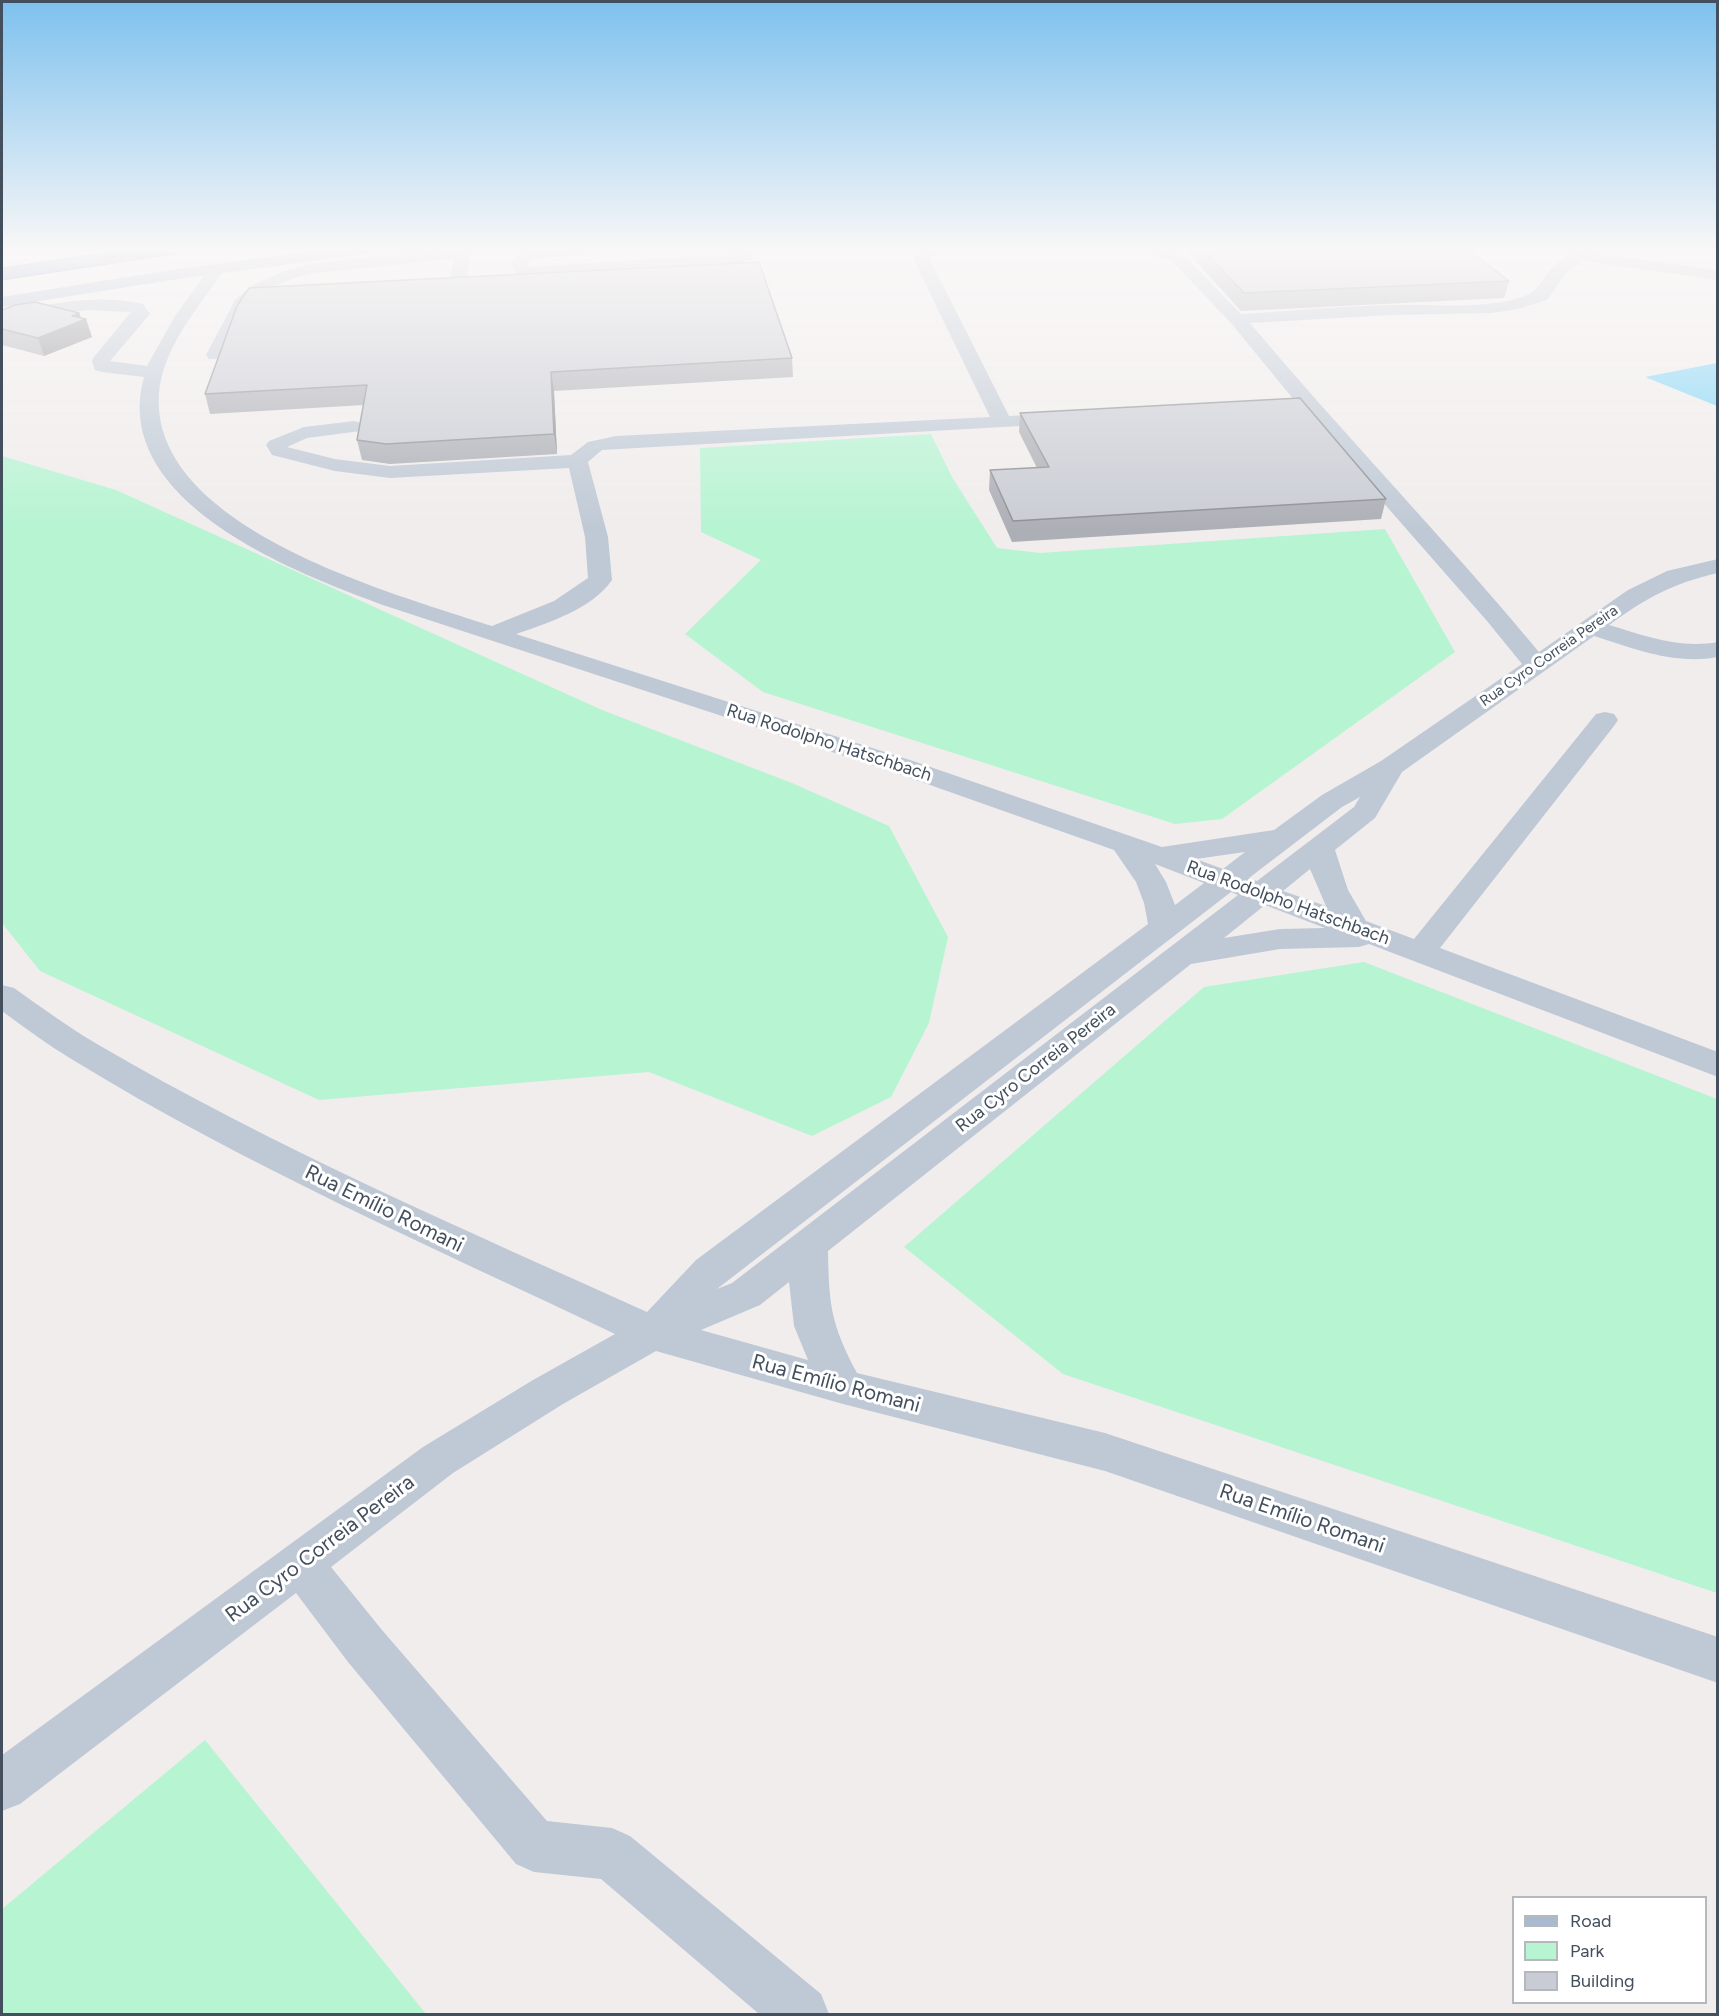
<!DOCTYPE html>
<html>
<head>
<meta charset="utf-8">
<style>
  body { margin:0 }
  #map { position:relative; width:1719px; height:2016px; overflow:hidden; background:#f1eded; font-family:Figtree,sans-serif }
  canvas { display:block }
  .frame { position:absolute; inset:0; border:3px solid #434f5d; pointer-events:none }
  .legend { position:absolute; left:1512px; top:1896px; width:195px; height:108px; box-sizing:border-box; background:#fff; border:2px solid #b4b9be; margin:0; padding:8px 10px; list-style:none; font-size:18px; color:#434f5d }
  .legend li { display:flex; align-items:center; gap:12px; height:30px }
  .legend b { width:30px; border:2px solid #b4b9be }
</style>
</head>
<body>
<div id="map">
<canvas width="1719" height="2016"></canvas>
<div class="frame"></div>
<ul class="legend">
<li><b style="height:8px;background:#a9bad0"></b>Road</li>
<li><b style="height:16px;background:#b6f4d2"></b>Park</li>
<li><b style="height:16px;background:#c9ccd4"></b>Building</li>
</ul>
</div>
<script>
const context = document.querySelector('canvas').getContext('2d');
context.lineJoin = 'round';
function fillPath(path, color) {
  context.fillStyle = color;
  context.fill(path, 'evenodd');
}
function trace(path, color, width, dash) {
  context.strokeStyle = color;
  context.lineWidth = width;
  context.lineCap = dash ? 'butt' : 'round';
  context.setLineDash(dash || []);
  context.stroke(path);
}
function drawText(font, color, halo, rows, align = 'center') {
  context.font = font + ' Figtree,sans-serif';
  context.lineWidth = 6;
  context.setLineDash([]);
  context.textBaseline = 'middle';
  context.strokeStyle = halo;
  context.fillStyle = color;
  for (const [text, x, y, turn = 0] of rows) {
    context.save();
    context.translate(x, y);
    context.rotate((+turn || 0) * Math.PI / 180);
    context.textAlign = isNaN(turn) ? turn : align;
    if (halo) context.strokeText(text, 0, 0);
    context.fillText(text, 0, 0);
    context.restore();
  }
}
const green = new Path2D(`
  M 931,434 L 952,477 L 997,548 L 1040,553 L 1385,529 L 1455,652 L 1222,819 L 1175,824 L 763,692 L 685,634 L 761,560 L 701,532 L 700,448 Z
  M 2,456 L 116,490 L 602,710 L 792,783 L 889,826 L 948,937 L 929,1023 L 891,1097 L 812,1136 L 649,1072 L 319,1100 L 40,971 L 2,923 Z
  M 1364,962 L 1717,1099 L 1717,1593 L 1063,1374 L 904,1247 L 1204,987 Z
  M 205,1740 L 426,2014 L 2,2014 L 2,1909 Z`);
const water = new Path2D(`
  M 1717,363 L 1717,406 L 1645,377 Z`);
const minor = new Path2D(`
  M 456,248 L 472,248 L 466,283 L 493,282 L 501,287 L 499,291 C 485,294 459,297 449,285 L 454,259 L 314,273 C 292,278 261,288 248,308 C 237,324 232,343 221,359 L 209,359 L 206,355 L 235,300 L 251,286 L 284,271 L 314,263 Z
  M 549,248 L 607,248 L 599,253 L 531,259 L 527,263 L 528,267 L 734,254 L 738,253 L 738,248 L 754,248 L 752,259 L 735,264 L 532,278 L 515,273 L 511,262 L 520,252 Z
  M 924,248 L 973,248 C 963,259 942,250 929,258 L 1009,416 L 1065,413 L 1072,415 L 1075,419 L 1072,423 L 602,450 L 588,462 L 608,537 L 612,580 C 592,609 548,623 516,634 L 916,762 L 1162,847 L 1274,830 L 1322,795 L 1381,761 L 1522,664 L 1487,621 L 1303,411 L 1231,323 L 1172,261 L 1141,251 L 1139,248 L 1163,248 L 1184,255 L 1241,314 C 1292,311 1342,306 1393,305 C 1431,304 1479,309 1516,299 C 1543,291 1539,280 1556,264 C 1573,249 1591,248 1612,248 L 1601,254 L 1718,270 L 1718,280 L 1583,261 L 1568,271 L 1547,300 L 1518,309 L 1491,313 L 1391,315 L 1250,323 C 1344,435 1446,540 1539,652 L 1628,590 L 1667,571 L 1718,559 L 1718,573 C 1671,584 1648,597 1609,625 C 1646,636 1679,649 1718,642 L 1718,657 C 1674,665 1635,649 1594,636 L 1402,772 L 1375,818 L 1335,850 L 1348,890 L 1366,921 L 1414,939 L 1596,714 L 1605,712 L 1614,714 L 1618,720 L 1614,726 L 1440,948 L 1718,1052 L 1718,1077 L 1369,944 L 1359,947 L 1280,949 L 1191,964 L 828,1251 C 829,1306 831,1324 857,1373 L 1105,1433 L 1718,1637 L 1718,1683 L 1105,1471 L 843,1404 L 656,1351 L 563,1404 L 453,1473 L 331,1567 L 382,1630 L 547,1821 L 612,1828 L 630,1836 L 821,1994 L 829,2014 L 759,2014 L 601,1879 L 534,1872 L 516,1864 L 348,1662 L 296,1593 L 20,1804 L 2,1811 L 2,1755 L 423,1447 L 533,1380 L 615,1334 C 432,1247 246,1166 73,1060 C 48,1045 25,1028 2,1011 L 2,985 L 14,988 C 41,1007 68,1027 97,1044 C 273,1147 461,1228 647,1312 L 696,1260 L 1148,924 L 1144,903 L 1136,882 L 1114,850 L 896,773 L 386,606 C 296,573 109,502 144,377 L 102,372 L 95,370 L 92,361 L 94,357 L 131,312 L 86,310 L 2,324 L 2,314 C 47,304 97,293 143,304 L 150,314 L 110,361 L 147,366 L 175,316 L 211,266 L 223,266 L 225,269 C 200,305 163,347 159,393 C 149,528 392,593 492,626 L 554,601 L 588,578 L 585,537 L 569,468 L 390,478 L 335,471 L 272,455 L 266,445 L 269,441 L 304,427 L 354,421 L 361,423 L 364,427 L 361,431 L 307,438 L 287,447 L 335,459 L 390,466 L 571,455 L 588,442 L 616,436 L 990,417 L 913,258 ZM 1360,797 L 1354,807 L 1257,881 L 1249,878 L 1342,807 ZM 1245,852 L 1223,869 L 1196,859 ZM 1155,864 L 1204,883 L 1175,905 L 1166,882 ZM 1310,869 L 1326,906 L 1283,891 ZM 1231,892 L 1238,895 L 732,1283 L 717,1289 ZM 1265,905 L 1325,928 L 1280,929 L 1224,938 ZM 789,1282 L 794,1326 L 808,1360 L 701,1330 L 760,1305 Z`);
const major = new Path2D(`
  M 336,248 L 379,248 L 371,253 L 171,280 L 2,307 L 2,297 L 171,270 Z`);
const highway = new Path2D(`
  M 143,248 L 183,248 L 175,253 L 2,279 L 2,269 Z`);
const wall = new Path2D(`
  M 1184,248 L 1466,248 L 1509,281 L 1504,298 L 1241,311 Z
  M 237,306 L 792,358 L 793,377 L 554,391 L 557,454 L 390,464 L 362,460 L 357,440 L 364,405 L 210,414 L 205,394 Z
  M 2,310 L 79,313 L 81,318 L 92,337 L 44,356 L 2,345 Z
  M 1020,413 L 1386,499 L 1381,519 L 1012,542 L 989,490 L 990,470 L 1037,468 L 1019,432 Z`);
const shadedWall = new Path2D(`
  M 79,313 L 82,321 L 86,319 L 92,337 L 44,356 L 38,338 L 72,316 Z
  M 551,372 L 554,391 L 557,454 L 554,434 Z`);
const building = new Path2D(`
  M 1201,248 L 1466,248 L 1509,281 L 1244,293 Z
  M 759,262 L 792,358 L 551,372 L 554,434 L 386,444 L 357,440 L 367,385 L 205,394 L 237,306 L 249,288 Z
  M 35,302 L 79,313 L 72,316 L 86,319 L 38,338 L 2,329 L 2,310 L 15,305 Z
  M 1300,398 L 1386,499 L 1013,521 L 990,470 L 1049,467 L 1020,413 Z`);
const farStreetnames = [
  ["Rua Cyro Correia Pereira",1549,656,-35]
];
const streetNames = [
  ["Rua Rodolpho Hatschbach",829,743,18],
  ["Rua Rodolpho Hatschbach",1288,903,20],
  ["Rua Cyro Correia Pereira",1036,1068,-38]
];
const nearStreetnames = [
  ["Rua Emílio Romani",384,1209,26],
  ["Rua Emílio Romani",836,1384,15],
  ["Rua Emílio Romani",1302,1519,19],
  ["Rua Cyro Correia Pereira",320,1549,-37]
];
fillPath(green, '#b6f4d2');
fillPath(water, '#7dd5f7');
trace(highway, '#6a86af', 3);
fillPath(minor, '#bfc9d5');
fillPath(major, '#a9bad0');
fillPath(highway, '#7f9bc3');
fillPath(wall, '#adafb6');
fillPath(shadedWall, '#8d8f94');
fillPath(building, '#c9ccd4');
trace(building, '#8d8f94', 1.5);
const sky = context.createLinearGradient(0, 0, 0, 530);
sky.addColorStop(0, '#7dc1ee');
sky.addColorStop(0.47, '#f9f7f7');
sky.addColorStop(1, '#f9f7f700');
context.fillStyle = sky;
context.fillRect(0, 0, 1719, 530);
drawText('15px', '#434f5d', '#fff', farStreetnames);
drawText('18px', '#434f5d', '#fff', streetNames);
drawText('21px', '#434f5d', '#fff', nearStreetnames);
</script>
</body>
</html>
